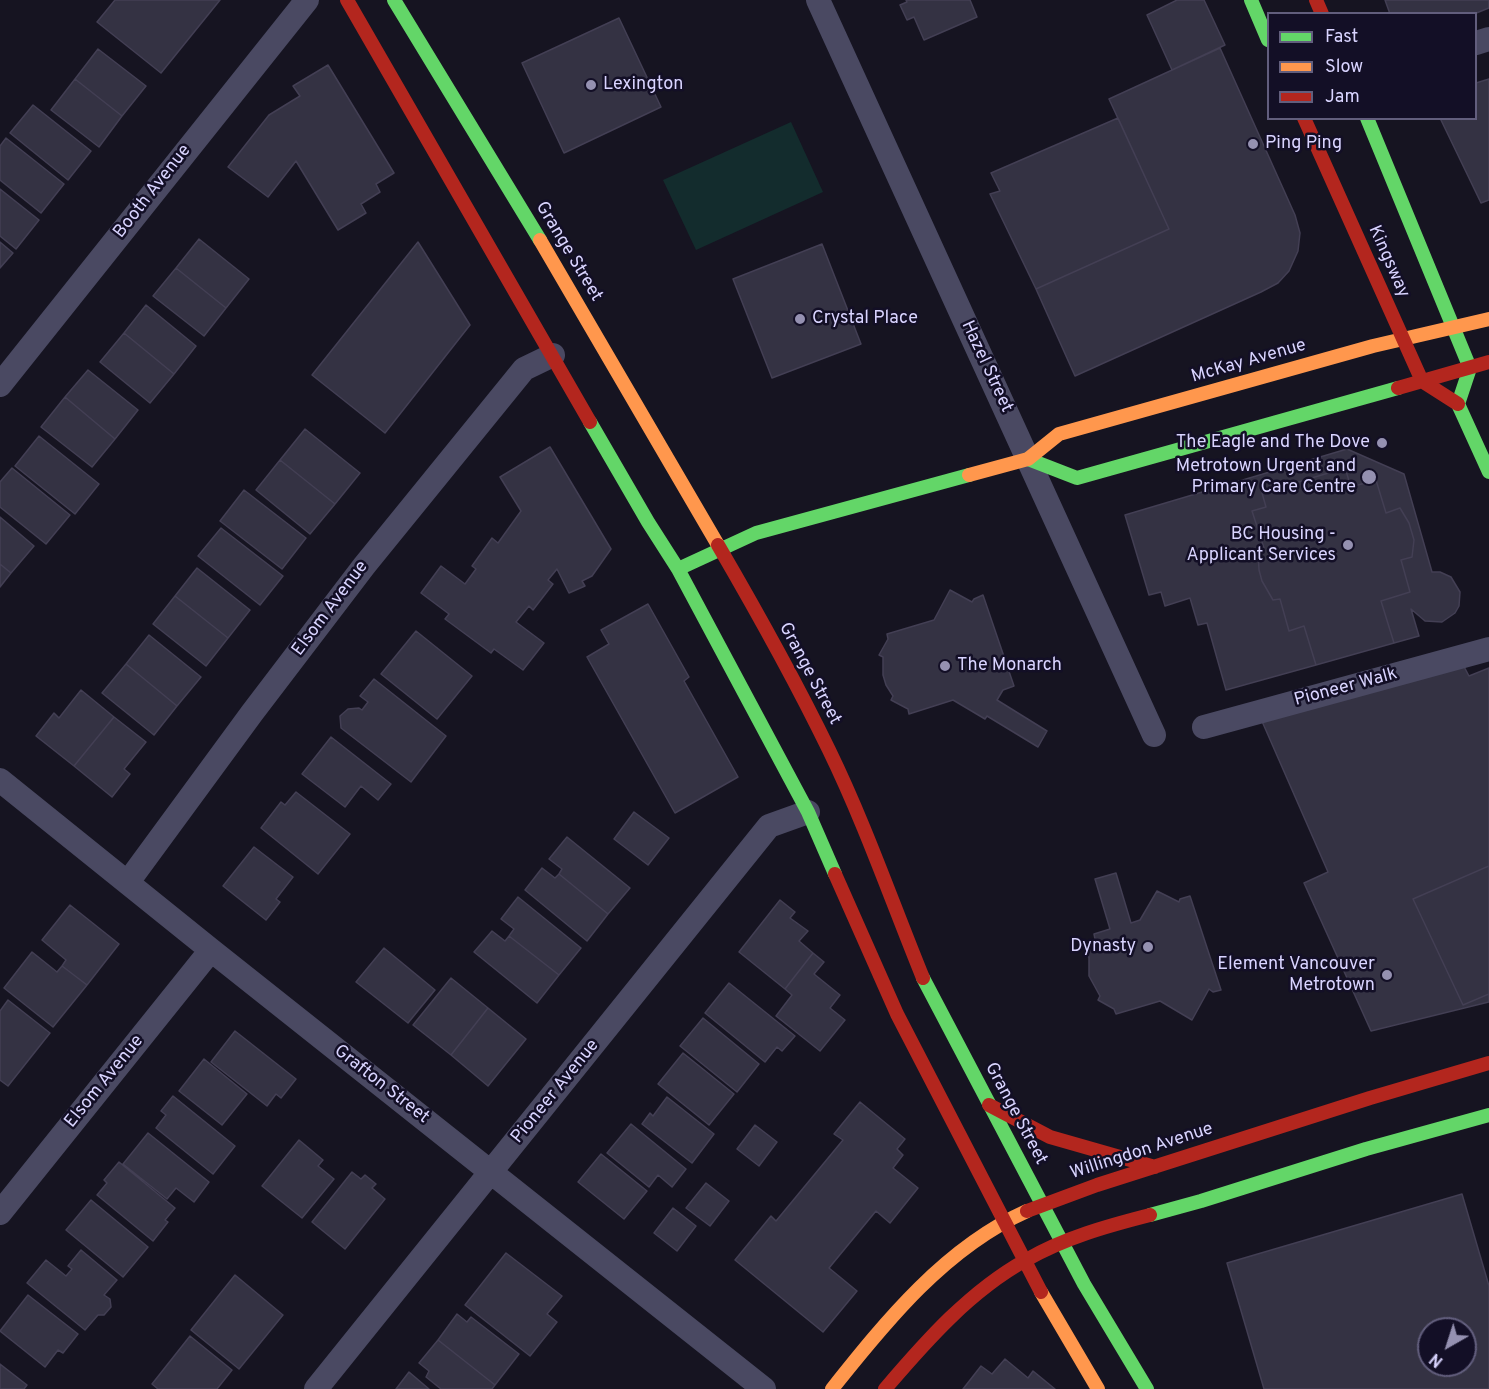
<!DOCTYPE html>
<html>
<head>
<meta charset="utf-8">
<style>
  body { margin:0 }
  #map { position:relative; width:1489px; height:1389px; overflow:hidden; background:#161421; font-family:Overpass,sans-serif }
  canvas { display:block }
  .legend { position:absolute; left:1267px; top:12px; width:210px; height:108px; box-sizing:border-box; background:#130f26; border:2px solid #625e7d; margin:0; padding:8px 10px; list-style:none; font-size:18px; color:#d9d4ff }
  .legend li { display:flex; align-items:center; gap:12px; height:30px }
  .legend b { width:30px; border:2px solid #625e7d }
  .north { position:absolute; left:1417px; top:1317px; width:60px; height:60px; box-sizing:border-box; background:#130f26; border:2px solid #625e7d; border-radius:50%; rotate:219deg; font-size:16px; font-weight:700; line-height:24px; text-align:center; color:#d9d4ff }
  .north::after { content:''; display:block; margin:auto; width:21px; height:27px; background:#9591b1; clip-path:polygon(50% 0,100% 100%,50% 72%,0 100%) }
</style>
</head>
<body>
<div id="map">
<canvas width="1489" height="1389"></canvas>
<ul class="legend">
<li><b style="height:8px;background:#63d668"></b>Fast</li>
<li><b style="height:8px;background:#ff974d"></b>Slow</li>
<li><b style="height:8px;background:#b3261e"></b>Jam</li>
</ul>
<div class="north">N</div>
</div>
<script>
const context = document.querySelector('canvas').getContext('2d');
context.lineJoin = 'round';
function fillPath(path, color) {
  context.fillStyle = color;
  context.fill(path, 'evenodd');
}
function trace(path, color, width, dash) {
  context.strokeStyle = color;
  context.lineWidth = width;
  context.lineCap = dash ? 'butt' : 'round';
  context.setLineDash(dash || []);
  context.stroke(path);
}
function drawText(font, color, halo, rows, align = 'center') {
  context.font = font + ' Overpass,sans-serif';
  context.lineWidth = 5;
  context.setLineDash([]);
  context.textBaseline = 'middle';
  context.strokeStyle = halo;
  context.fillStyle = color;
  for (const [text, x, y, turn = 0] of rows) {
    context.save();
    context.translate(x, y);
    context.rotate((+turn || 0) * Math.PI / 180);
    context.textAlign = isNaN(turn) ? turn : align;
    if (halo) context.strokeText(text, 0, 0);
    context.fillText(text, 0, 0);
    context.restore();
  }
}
const green = new Path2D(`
  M 791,122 L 823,192 L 696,250 L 663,180 Z`);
const building = new Path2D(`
  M 115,0 L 220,0 L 161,73 L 97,22 Z
  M 906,0 L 970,0 L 977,17 L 924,40 L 914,17 L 907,20 L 900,5 L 907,2 Z
  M 1177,0 L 1204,0 L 1225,45 L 1172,70 L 1147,15 Z
  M 1385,0 L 1489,0 L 1489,8 L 1474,14 L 1390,14 Z
  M 619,18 L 661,107 L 564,153 L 522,63 Z
  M 1220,48 L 1295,215 L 1300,233 L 1298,251 L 1289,271 L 1278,283 L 1261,292 L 1075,376 L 1036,289 L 1169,229 L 1109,99 Z
  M 98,49 L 146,86 L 122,116 L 75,79 Z
  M 328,65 L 394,173 L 376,184 L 380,192 L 361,204 L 366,213 L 338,230 L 296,161 L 268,197 L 228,167 L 269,115 L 300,96 L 293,86 Z
  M 75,79 L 122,116 L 99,147 L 51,110 Z
  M 1489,79 L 1489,200 L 1481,203 L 1440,118 L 1476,118 L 1476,83 Z
  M 33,105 L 91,151 L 68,180 L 10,133 Z
  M 1118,118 L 1169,229 L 1036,289 L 990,194 L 1000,191 L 991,173 Z
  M 6,138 L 64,184 L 41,213 L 0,180 L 0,146 Z
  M 0,189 L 39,220 L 16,249 L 0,236 Z
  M 199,239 L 249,279 L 226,308 L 176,268 Z
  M 0,242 L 13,253 L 0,268 Z
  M 418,242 L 470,325 L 385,433 L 312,375 Z
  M 822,244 L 861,344 L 772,378 L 733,279 Z
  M 176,268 L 226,308 L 204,336 L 153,296 Z
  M 146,305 L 196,346 L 174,374 L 124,333 Z
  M 124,333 L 174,374 L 150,403 L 100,362 Z
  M 88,370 L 138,410 L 115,439 L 65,397 Z
  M 65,397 L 115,439 L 92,467 L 41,427 Z
  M 305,429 L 360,473 L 335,504 L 280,460 Z
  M 39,436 L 99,484 L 75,514 L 15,466 Z
  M 550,447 L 611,549 L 592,576 L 582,581 L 585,586 L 569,593 L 557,569 L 548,580 L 553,584 L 533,610 L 529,606 L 516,622 L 544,643 L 523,670 L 494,649 L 491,653 L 445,619 L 449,614 L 421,593 L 441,566 L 465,584 L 476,569 L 472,566 L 492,538 L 498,543 L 521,511 L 500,477 Z
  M 1347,449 L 1404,474 L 1432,572 L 1440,572 L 1451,577 L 1460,592 L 1459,606 L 1455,613 L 1442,622 L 1425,621 L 1411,609 L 1419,636 L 1394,643 L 1381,601 L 1410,592 L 1401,560 L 1412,557 L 1414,540 L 1409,523 L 1400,508 L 1386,513 L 1376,480 L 1351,487 L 1345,468 L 1262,493 L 1266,507 L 1252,511 L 1264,548 L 1258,550 L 1259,570 L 1262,581 L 1273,600 L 1280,599 L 1289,631 L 1304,626 L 1316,665 L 1226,690 L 1207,623 L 1198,625 L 1190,598 L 1165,606 L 1161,592 L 1149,595 L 1125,515 Z
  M 280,460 L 335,504 L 310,534 L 256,490 Z
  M 12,468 L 70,515 L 46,544 L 0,507 L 0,482 Z
  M 1345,468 L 1351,487 L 1376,480 L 1386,513 L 1400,508 L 1409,523 L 1414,540 L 1412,557 L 1401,560 L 1410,592 L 1381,601 L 1394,643 L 1316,665 L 1304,626 L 1289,631 L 1280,599 L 1273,600 L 1262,581 L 1259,570 L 1258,550 L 1264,548 L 1252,511 L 1266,507 L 1262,493 Z
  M 244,490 L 306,538 L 282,569 L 220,521 Z
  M 0,517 L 34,546 L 11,573 L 0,564 Z
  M 221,528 L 283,576 L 260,605 L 198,556 Z
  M 0,564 L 11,573 L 0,587 Z
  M 197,568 L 250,610 L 228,638 L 175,596 Z
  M 950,590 L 972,602 L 974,599 L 983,595 L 1014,686 L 1003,690 L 997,700 L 1047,731 L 1038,747 L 987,716 L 985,719 L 953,700 L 909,714 L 908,709 L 891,700 L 893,696 L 886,685 L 883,675 L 883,657 L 879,655 L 888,639 L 887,634 L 934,620 Z
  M 175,596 L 228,638 L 206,666 L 153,624 Z
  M 648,604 L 689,677 L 684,681 L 738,777 L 675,813 L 587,657 L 609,644 L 601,630 Z
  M 416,631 L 472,676 L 437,719 L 381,674 Z
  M 149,635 L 201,677 L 177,706 L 126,664 Z
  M 1460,659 L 1469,676 L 1489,668 L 1489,866 L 1413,899 L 1463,1005 L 1489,994 L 1489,1002 L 1371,1031 L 1304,883 L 1328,872 L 1261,719 Z
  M 126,664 L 177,706 L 154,735 L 102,693 Z
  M 374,679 L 446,736 L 411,782 L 341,728 L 340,716 L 348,709 L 359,708 L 362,710 L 368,702 L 360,696 Z
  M 81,690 L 114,717 L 74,766 L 36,736 L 54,713 L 59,718 Z
  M 114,717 L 146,742 L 124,769 L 130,774 L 112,797 L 74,766 Z
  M 331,737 L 391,784 L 378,800 L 361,786 L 345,807 L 302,774 Z
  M 296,792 L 350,834 L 318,874 L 261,828 L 281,802 L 285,805 Z
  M 634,812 L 669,838 L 648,865 L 614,839 Z
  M 567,837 L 630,888 L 608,914 L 559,874 L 562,869 L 549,859 Z
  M 254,847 L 293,877 L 276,899 L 280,902 L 266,920 L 223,886 Z
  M 1489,866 L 1489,994 L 1463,1005 L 1413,899 Z
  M 542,868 L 555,878 L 559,874 L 608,914 L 587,941 L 525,890 Z
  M 1116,873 L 1131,923 L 1140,920 L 1157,891 L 1179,902 L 1180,899 L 1190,896 L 1221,990 L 1213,992 L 1209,989 L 1192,1020 L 1160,1001 L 1116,1014 L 1114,1009 L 1098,1000 L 1100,996 L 1089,976 L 1089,957 L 1085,955 L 1095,939 L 1094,934 L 1110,929 L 1095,879 Z
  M 518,897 L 581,948 L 559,975 L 509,936 L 514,929 L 501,919 Z
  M 780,900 L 795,912 L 790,918 L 808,931 L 799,941 L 813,953 L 785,989 L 739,952 Z
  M 70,905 L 119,944 L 87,985 L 62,966 L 66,960 L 42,940 Z
  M 492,931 L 505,941 L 509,936 L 559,975 L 537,1003 L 474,952 Z
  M 384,948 L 435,990 L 408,1023 L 356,982 Z
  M 32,952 L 57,972 L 62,966 L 87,985 L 53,1027 L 4,988 Z
  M 813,953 L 824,962 L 814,974 L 840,995 L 830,1008 L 845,1020 L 820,1051 L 776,1016 L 792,995 L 785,989 Z
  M 451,978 L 488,1008 L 451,1055 L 413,1025 Z
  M 729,983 L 795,1036 L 782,1051 L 777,1047 L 765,1062 L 705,1013 Z
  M 8,1000 L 50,1033 L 8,1086 L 0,1080 L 0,1011 Z
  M 488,1008 L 526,1039 L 488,1086 L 451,1055 Z
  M 703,1018 L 759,1064 L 737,1092 L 680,1046 Z
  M 235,1031 L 296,1079 L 281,1098 L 276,1094 L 267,1106 L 211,1062 Z
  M 683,1053 L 734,1094 L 709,1125 L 658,1084 Z
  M 204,1059 L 247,1094 L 222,1125 L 179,1091 Z
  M 173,1096 L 235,1146 L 213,1174 L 156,1128 L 166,1115 L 161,1111 Z
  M 667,1097 L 714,1134 L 692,1163 L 642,1124 L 650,1113 L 653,1116 Z
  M 860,1102 L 905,1139 L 897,1149 L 903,1155 L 893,1168 L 918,1188 L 890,1223 L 876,1211 L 829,1268 L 857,1291 L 823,1332 L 735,1260 L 771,1216 L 776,1221 L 843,1140 L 834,1134 Z
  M 631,1124 L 686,1169 L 672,1187 L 658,1175 L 649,1187 L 607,1153 Z
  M 755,1125 L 777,1142 L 759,1166 L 737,1149 Z
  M 148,1133 L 209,1182 L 194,1202 L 176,1188 L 167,1199 L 123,1164 Z
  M 299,1140 L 323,1160 L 318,1166 L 334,1179 L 302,1218 L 262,1186 Z
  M 601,1154 L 647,1191 L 624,1219 L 578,1182 Z
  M 119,1162 L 175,1208 L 165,1220 L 168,1222 L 153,1241 L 97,1195 L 107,1183 L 104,1180 Z
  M 352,1172 L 361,1179 L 365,1175 L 376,1184 L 372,1188 L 385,1199 L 345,1249 L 312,1222 Z
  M 706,1183 L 729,1201 L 710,1226 L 686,1208 Z
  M 1462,1194 L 1489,1286 L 1489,1389 L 1264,1389 L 1227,1263 ZM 1429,1329 L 1465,1329 L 1465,1365 L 1429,1365 Z
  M 91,1200 L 148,1247 L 123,1277 L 66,1230 Z
  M 673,1208 L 696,1226 L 677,1251 L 654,1233 Z
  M 81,1250 L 117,1280 L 104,1295 L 110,1299 L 111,1307 L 104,1315 L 98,1315 L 85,1330 L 27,1283 L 46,1260 L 66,1276 L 72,1269 L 68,1266 Z
  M 506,1253 L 562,1296 L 547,1314 L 557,1322 L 530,1356 L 465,1305 Z
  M 235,1275 L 283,1315 L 239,1369 L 191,1330 Z
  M 28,1295 L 78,1334 L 63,1353 L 58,1350 L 45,1367 L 0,1331 Z
  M 457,1314 L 467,1322 L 471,1317 L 519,1354 L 495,1385 L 438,1340 Z
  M 190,1336 L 232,1370 L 217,1389 L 158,1389 L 152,1384 Z
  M 438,1340 L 495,1385 L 492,1389 L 441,1389 L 426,1377 L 429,1371 L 419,1363 Z
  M 1005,1359 L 1028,1378 L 1033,1371 L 1055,1389 L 963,1389 L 981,1366 L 992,1374 Z
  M 0,1364 L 27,1385 L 24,1389 L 0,1389 Z
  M 409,1372 L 429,1389 L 396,1389 Z`);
const street = new Path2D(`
  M 818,0 L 1154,735
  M 1476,43 L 1489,39
  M 0,385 L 307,0
  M 1204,727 L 1489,649
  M 0,780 L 211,950 L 764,1389
  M 128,882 L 252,713 L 364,566 L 524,369 L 553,355
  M 0,1213 L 211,950
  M 316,1389 L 769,826 L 808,812`);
const fast = new Path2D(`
  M 394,0 L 540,240
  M 1251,0 L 1268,40
  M 1367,118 L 1470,368 L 1458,404 L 1489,472
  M 590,422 L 648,522 L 678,569 L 808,812 L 835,874
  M 1028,459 L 1077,478 L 1398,388
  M 678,569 L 756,533 L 969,475
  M 923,978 L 1084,1284 L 1147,1389
  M 1150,1215 L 1201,1201 L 1366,1149 L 1489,1115`);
const slow = new Path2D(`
  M 540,240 L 718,545
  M 969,475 L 1028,459 L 1059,434 L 1373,346 L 1489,319
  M 1041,1292 L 1098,1389
  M 832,1389 C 886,1321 946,1247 1027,1211`);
const jam = new Path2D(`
  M 347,0 L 590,422
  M 1316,0 L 1322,14
  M 1304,118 L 1422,381 L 1458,404
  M 1398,388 L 1489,362
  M 718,545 C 757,612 795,680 829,750 C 865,824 892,902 923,978
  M 835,874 L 897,1014 L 1041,1292
  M 989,1105 L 1050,1137 L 1155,1167
  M 1027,1211 L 1097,1185 L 1370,1098 L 1489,1063
  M 885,1389 C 926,1341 970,1291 1026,1260 C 1064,1238 1107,1226 1150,1215`);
const markers = [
  [591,85,6,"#9591b1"],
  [1253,144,6,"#9591b1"],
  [800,319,6,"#9591b1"],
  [1382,443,6,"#9591b1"],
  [1369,477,8,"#9591b1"],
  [1348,545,6,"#9591b1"],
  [945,666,6,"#9591b1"],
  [1148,947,6,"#9591b1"],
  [1387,975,6,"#9591b1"]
];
const poiNames = [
  ["Lexington",603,85,"left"],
  ["Ping Ping",1265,144,"left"],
  ["Crystal Place",812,319,"left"],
  ["The Eagle and The Dove",1370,443],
  ["Metrotown Urgent and",1356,467],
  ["Primary Care Centre",1356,488],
  ["BC Housing -",1336,535],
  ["Applicant Services",1336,556],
  ["The Monarch",957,666,"left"],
  ["Dynasty",1136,947],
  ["Element Vancouver",1375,965],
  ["Metrotown",1375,986]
];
const streetNames = [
  ["Booth Avenue",153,192,-52],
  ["Grange Street",568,252,59],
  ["Kingsway",1388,262,66],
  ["McKay Avenue",1249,362,-16],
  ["Hazel Street",986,367,65],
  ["Elsom Avenue",331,609,-53],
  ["Grange Street",809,674,62],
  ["Pioneer Walk",1346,688,-15],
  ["Elsom Avenue",105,1082,-51],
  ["Grafton Street",381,1085,38],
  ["Pioneer Avenue",556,1092,-51],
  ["Grange Street",1015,1114,62],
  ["Willingdon Avenue",1142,1152,-18]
];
fillPath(green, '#132c2d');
fillPath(building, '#343243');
trace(building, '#433f54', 1.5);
trace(street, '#4a4962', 24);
trace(fast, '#63d668', 14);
trace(slow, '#ff974d', 14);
trace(jam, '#b3261e', 14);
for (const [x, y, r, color] of markers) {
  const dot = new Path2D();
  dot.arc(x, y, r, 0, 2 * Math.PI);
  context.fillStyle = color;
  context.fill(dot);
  trace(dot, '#130f26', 2);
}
drawText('18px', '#d9d4ff', '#130f26', poiNames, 'right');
drawText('18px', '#d9d4ff', '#130f26', streetNames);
</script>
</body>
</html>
